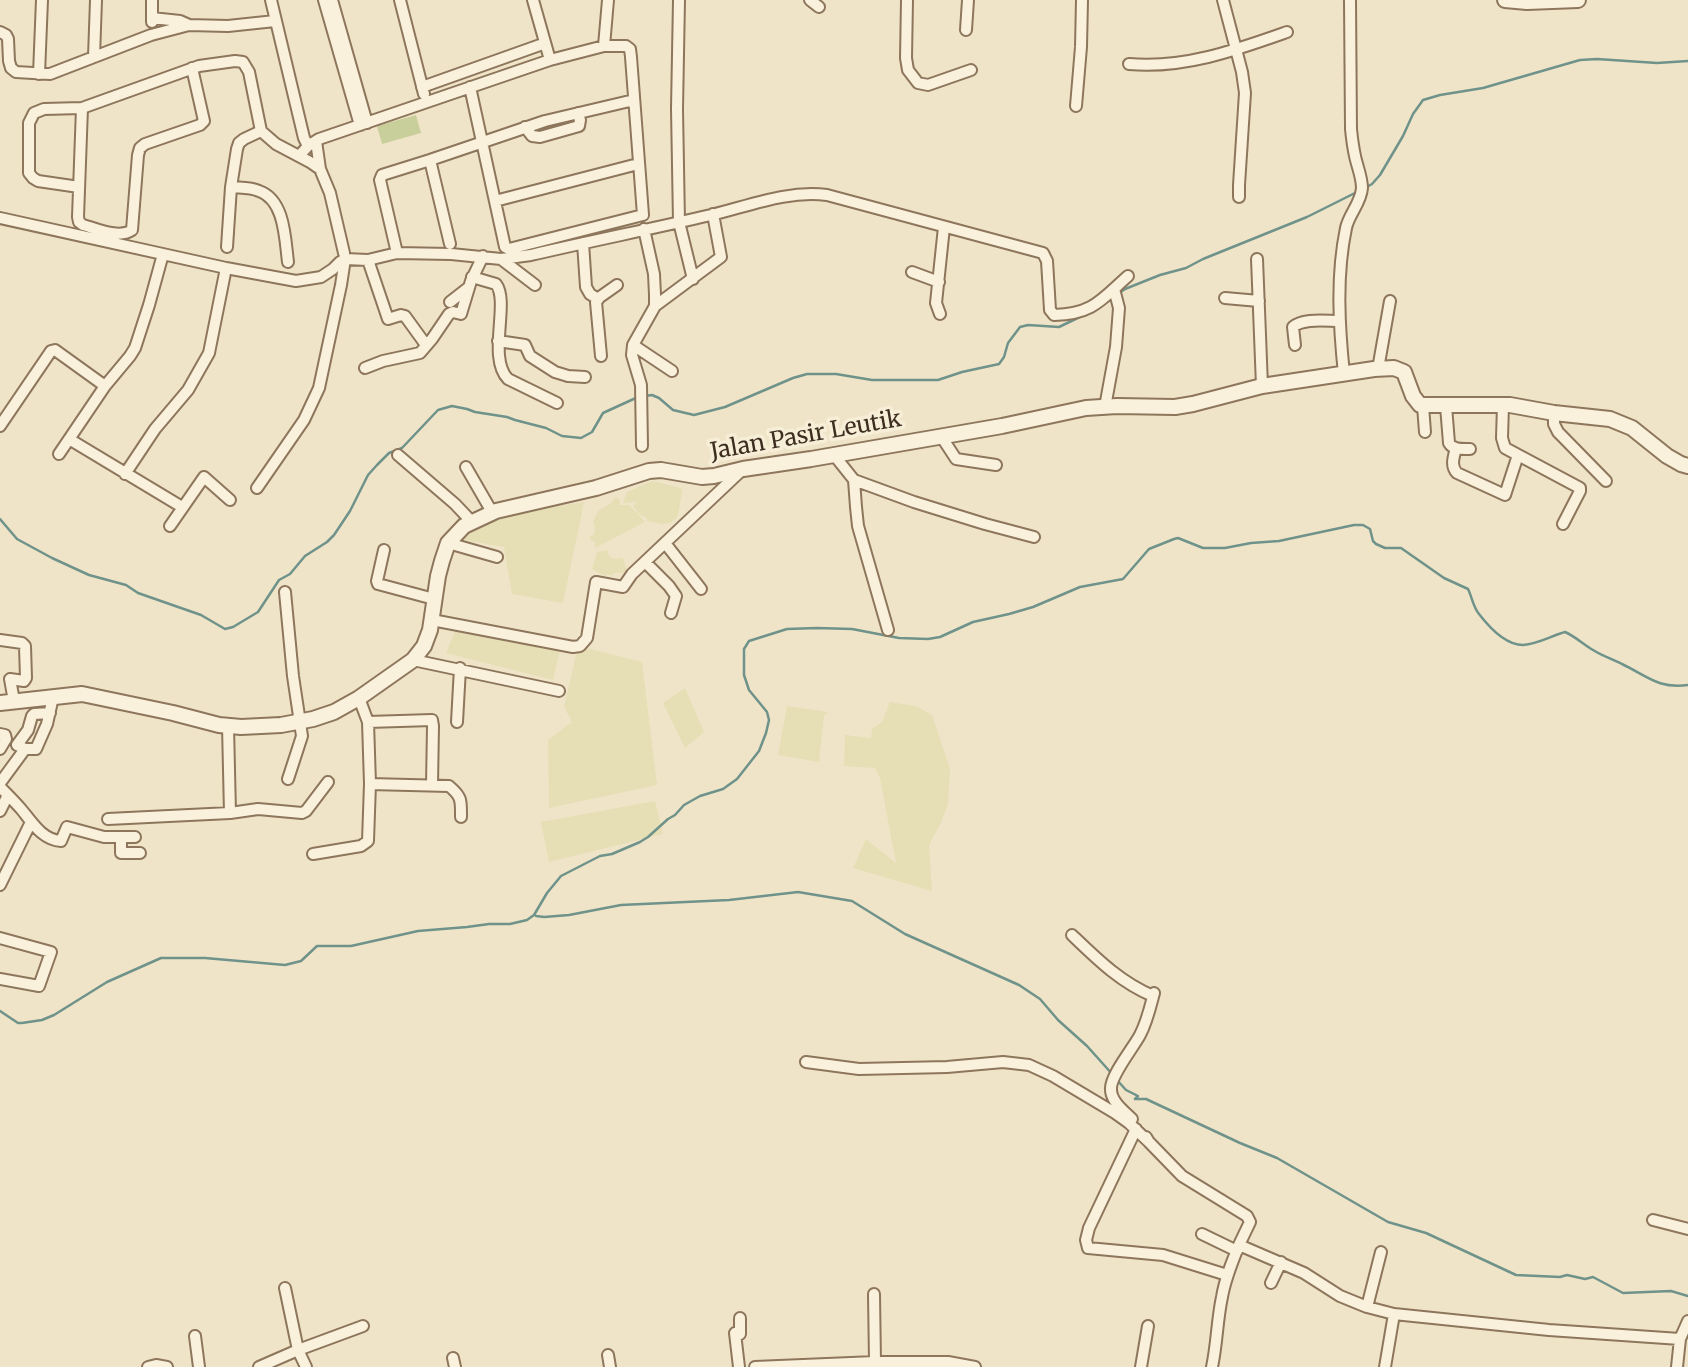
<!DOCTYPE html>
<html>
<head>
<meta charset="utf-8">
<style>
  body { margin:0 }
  canvas { display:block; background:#f0e4c8 }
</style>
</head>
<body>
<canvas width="1688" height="1367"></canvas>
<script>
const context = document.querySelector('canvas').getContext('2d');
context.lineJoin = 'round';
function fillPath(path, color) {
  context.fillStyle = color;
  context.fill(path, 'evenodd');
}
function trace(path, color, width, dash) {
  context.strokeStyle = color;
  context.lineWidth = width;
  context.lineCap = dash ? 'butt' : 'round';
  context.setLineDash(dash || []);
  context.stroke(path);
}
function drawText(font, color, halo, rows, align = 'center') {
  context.font = font + ' Merriweather,serif';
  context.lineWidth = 7;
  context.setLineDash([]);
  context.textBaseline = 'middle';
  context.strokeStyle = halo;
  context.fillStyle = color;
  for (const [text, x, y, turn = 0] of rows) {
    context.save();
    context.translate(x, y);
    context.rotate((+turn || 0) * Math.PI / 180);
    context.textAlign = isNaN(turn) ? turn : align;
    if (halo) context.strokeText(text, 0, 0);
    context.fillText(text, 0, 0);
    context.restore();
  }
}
const farmland = new Path2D(`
  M 652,481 L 681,488 L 682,492 L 678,516 L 671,523 L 662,524 L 647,521 L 647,518 L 637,513 L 645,522 L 595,548 L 595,542 L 590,539 L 590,537 L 594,534 L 595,527 L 593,522 L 598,511 L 611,503 L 616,497 L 620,501 L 620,505 L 629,505 L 637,513 L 637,510 L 633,507 L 636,502 L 623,503 L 627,492 Z
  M 584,502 L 563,603 L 512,594 L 504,547 L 459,539 L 481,525 L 530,510 Z
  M 608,550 L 608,554 L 613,559 L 623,558 L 627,573 L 614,573 L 611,576 L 608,574 L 605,576 L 592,569 L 597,552 Z
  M 456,629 L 560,650 L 553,680 L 446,653 Z
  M 578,646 L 642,662 L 657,785 L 549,808 L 548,740 L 572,722 L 564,707 Z
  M 685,688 L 704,732 L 685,748 L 663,703 Z
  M 890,702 L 916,706 L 932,715 L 950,769 L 948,803 L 941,823 L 929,845 L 932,891 L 853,868 L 866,839 L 896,863 L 880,778 L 875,768 L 844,766 L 845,735 L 871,738 L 872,729 L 882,722 Z
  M 787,706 L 828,712 L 824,715 L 819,762 L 778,755 Z
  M 655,801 L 663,834 L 549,862 L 541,822 Z`);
const green = new Path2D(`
  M 416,115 L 421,133 L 382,144 L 377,126 Z`);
const stream = new Path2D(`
  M 1365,188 L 1372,184 L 1380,175 L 1403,136 L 1413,114 L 1423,100 L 1440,95 L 1483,88 L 1580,60 L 1597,59 L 1657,63 L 1688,61
  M 1118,294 L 1125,289 L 1160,275 L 1186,268 L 1203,259 L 1307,217 L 1359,191
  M 1101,306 L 1113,298
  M 645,396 L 652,395 L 659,398 L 673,410 L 694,415 L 725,407 L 793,378 L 807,374 L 836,374 L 872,380 L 938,380 L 962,372 L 999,364 L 1004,357 L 1008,343 L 1020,327 L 1028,325 L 1059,327 L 1086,314
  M 0,519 L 17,539 L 52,558 L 89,575 L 126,585 L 138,593 L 201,615 L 225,629 L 233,627 L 258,612 L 279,580 L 290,574 L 305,556 L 327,542 L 334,535 L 350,511 L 368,475 L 377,465 L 389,453 L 402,448 L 438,410 L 452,406 L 467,409 L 475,412 L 507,417 L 515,420 L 546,428 L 562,436 L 581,438 L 592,432 L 603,413 L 638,397
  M 536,916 L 544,917 L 569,915 L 621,905 L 729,900 L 798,892 L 852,901 L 905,934 L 1019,985 L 1040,999 L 1058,1020 L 1087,1046 L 1113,1075
  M 0,1011 L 18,1023 L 22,1023 L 42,1020 L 54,1015 L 107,982 L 161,958 L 205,958 L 285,965 L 301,961 L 317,946 L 351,946 L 418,931 L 467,927 L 489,924 L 510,924 L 527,920 L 534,915 L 547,893 L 561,876 L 600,856 L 612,854 L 640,842 L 648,837 L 668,819 L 675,815 L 684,805 L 700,796 L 723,789 L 737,779 L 759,751 L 766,733 L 769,720 L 767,712 L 749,690 L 744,675 L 744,649 L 749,641 L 787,629 L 817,628 L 852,629 L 899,638 L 928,639 L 940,637 L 973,622 L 1009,614 L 1033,607 L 1080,587 L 1123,579 L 1149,549 L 1174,539 L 1178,538 L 1203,548 L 1225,548 L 1251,543 L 1279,541 L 1354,525 L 1363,525 L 1370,529 L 1373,541 L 1376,544 L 1385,548 L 1401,548 L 1444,578 L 1468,589 C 1472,597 1473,607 1479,614 C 1489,627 1506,645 1523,645 C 1538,644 1551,636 1565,632 C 1576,637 1583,644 1593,650 C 1602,656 1613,659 1622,664 C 1647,676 1658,689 1688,685
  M 1117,1080 L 1126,1090 L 1138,1096 L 1135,1099 L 1146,1099 L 1240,1143 L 1277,1158 L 1388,1222 L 1426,1233 L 1516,1275 L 1560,1277 L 1567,1275 L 1585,1279 L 1593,1277 L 1623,1293 L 1671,1291 L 1688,1296`);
const minor = new Path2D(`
  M 271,0 L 304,138 L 308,146
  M 324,0 L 360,125
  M 332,0 L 367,123
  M 400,0 L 424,94
  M 533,0 L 550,60
  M 679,0 L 677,109 L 679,222 L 693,279
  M 810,0 L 819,7
  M 907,0 L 906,58 L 908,70 L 918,83 L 928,85 L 971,70
  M 1223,0 L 1242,72 L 1245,93 L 1239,185 L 1239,197
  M 152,18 L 180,21 L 189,25
  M 152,22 L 152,0
  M 966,30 L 968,0
  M 0,32 L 6,35 L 8,39 L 9,61 L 11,68 L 16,72 L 50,74 L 151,35 L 189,25 L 228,26 L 275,21
  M 604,46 L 608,0
  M 94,57 L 96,0
  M 1129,64 C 1184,69 1236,50 1287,32
  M 39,74 L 42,0
  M 422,87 L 540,45
  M 1076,106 L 1081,47 L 1082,0
  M 82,108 L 78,217 L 79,222 L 83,225 C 98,229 119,239 132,230 L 138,155 L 140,148 L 145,144 L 200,125 L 204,121 L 192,68
  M 525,127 L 532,136 L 540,137 L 579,126 L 580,120 L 578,113
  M 261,131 L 244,139 L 239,143 L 237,149 L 231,187 C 240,188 250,187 259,191 C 285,200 285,239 288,262
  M 316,141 L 320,169 L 330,193 L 344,253
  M 299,156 L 308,146 L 319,139 L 550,60 L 604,46 L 626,46 L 630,49 L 631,57 L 643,215 L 509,249 L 505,247 L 470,87
  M 430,160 L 450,244
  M 79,187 L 38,181 L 33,178 L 29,173 L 29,123 L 34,113 L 44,109 L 82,108 L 199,66 L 235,61 L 243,62 L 249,72 L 261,131 L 276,144 L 310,162 L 320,169
  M 495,201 L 638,164
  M 0,218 L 226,268 L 296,281 L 321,277 L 333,269 L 340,262 L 345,259 L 368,260 L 397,253 L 451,254 L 501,259 L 531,255 C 591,241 651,229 711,215 C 749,206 787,190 827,195 L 1043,253 L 1047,261 L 1050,310 L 1054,315 C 1093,314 1101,300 1128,276
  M 583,243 L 586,287 L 590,294 L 598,299
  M 227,247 L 231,187
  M 397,253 L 380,180 L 382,175 L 430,160 L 545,121 L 634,100
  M 501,259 L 535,285
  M 1257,259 L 1262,386
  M 368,260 L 388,319 L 401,315 L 405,316 L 426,345
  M 912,272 L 939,282
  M 472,277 L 496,284 C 510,302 487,358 508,379 L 557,403
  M 1225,298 L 1259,301
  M 450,302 L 468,288
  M 655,306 L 721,257 L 713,214
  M 940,314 L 936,303 L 944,227
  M 498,341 L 525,345 L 530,356 L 555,372 L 568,376 L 585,377
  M 633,345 L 672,371
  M 1295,345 L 1293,327 C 1303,318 1325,321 1339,321
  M 601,356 L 596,302 L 600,297 L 617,285
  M 365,368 L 383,361 L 420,353 L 432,339 L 449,314 L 453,312 L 461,314 L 471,281 L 483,256
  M 1378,369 L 1390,301
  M 1344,374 C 1339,326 1336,276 1346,228 C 1349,214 1361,203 1362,188 C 1362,177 1357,166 1355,156 C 1353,147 1352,139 1351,129 L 1350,0
  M 1503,405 L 1502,438 L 1505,448 L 1580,488 L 1580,491 L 1563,524
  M 1423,406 L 1425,432
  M 1446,406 L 1449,443 C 1453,450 1462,449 1470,449
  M 1105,407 L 1116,347 L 1119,308 L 1114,289
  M 1554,413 L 1554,424 L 1558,432 L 1606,481
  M 0,426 L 51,351 L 55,350 L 105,386
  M 941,436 L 956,459 L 996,465
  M 69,439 L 182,507
  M 642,446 L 641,385 L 632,355 L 633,345 L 655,306 L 655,295 L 654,274 L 644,229
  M 1456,448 C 1454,456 1450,466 1457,473 L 1505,495 L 1518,455
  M 59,454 L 105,386 L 130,356 L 135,348 L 149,305 L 163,254
  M 398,455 L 455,504 L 472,522
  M 834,455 L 854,480 L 914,502 L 985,524 L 1034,537
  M 466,467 L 492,512
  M 125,474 L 155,429 L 188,390 L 209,353 L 226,268
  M 854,480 L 856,507 L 858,526 L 888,630
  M 257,488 L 304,420 L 319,388 L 341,285 L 345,259
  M 170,526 L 204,477 L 230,500
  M 448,543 L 497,557
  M 665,543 L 701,589
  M 384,550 L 377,581 L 378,584 L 434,599
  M 645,562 L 669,586 L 676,596 L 671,613
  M 285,592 L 293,676 L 302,736 L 288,779
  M 432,620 L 573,647 L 580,646 L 587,638 L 596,582 L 623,587 L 632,574 L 743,469
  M 0,640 L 22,643 L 25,646 L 26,678 L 24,681 L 10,679 L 14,701
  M 413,660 L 559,691
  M 368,722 L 432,720 L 433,726 L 432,785
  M 457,722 L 460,668
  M 0,734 L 5,735 L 6,739 L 0,749
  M 25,749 L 17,745 L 28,730 L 32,716 L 34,714 L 50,713
  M 0,783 L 25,749 L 36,749 L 47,724 L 53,697
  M 370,784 L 449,786 C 462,797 461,800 461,817
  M 0,787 C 7,794 14,801 21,809 C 32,822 42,840 61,841 L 67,827 L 104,837 L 135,837
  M 0,811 L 8,795
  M 230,813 L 258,809 L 302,813 L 306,811 L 328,782
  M 108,819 L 230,813 L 228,726
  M 121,838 L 121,853 L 140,853
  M 313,854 L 361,846 L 368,841 L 370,784 L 368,722 L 359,698
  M 0,885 L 31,822
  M 1072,935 C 1097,959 1120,982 1153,996
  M 0,938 L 51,952 L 39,986 L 0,979
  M 806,1062 L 859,1069 L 947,1067 L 1003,1062 L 1029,1065 L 1053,1076 L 1115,1113 L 1129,1123 L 1149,1142
  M 1132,1119 C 1124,1111 1110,1101 1111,1088 C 1111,1075 1133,1048 1140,1035 C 1147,1022 1150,1008 1154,993
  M 1136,1129 L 1089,1228 L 1086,1240 L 1088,1248 L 1163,1255 L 1227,1275
  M 1146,1137 L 1149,1142 L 1182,1176 L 1247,1216 L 1250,1222 L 1239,1245
  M 1653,1220 L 1688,1229
  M 1202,1234 L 1237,1251
  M 1271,1283 L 1281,1262
  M 285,1288 L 298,1350 L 306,1367
  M 874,1294 L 875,1362
  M 1367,1307 L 1381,1252
  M 195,1336 L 199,1367
  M 608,1355 L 610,1367
  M 453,1358 L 455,1367
  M 148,1367 L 156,1365 L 167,1367
  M 259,1367 L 298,1350 L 363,1326
  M 739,1367 L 735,1333 L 740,1334 L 740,1318
  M 755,1367 L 875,1362 L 948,1362 L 975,1367
  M 1141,1367 L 1148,1326
  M 1212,1367 C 1217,1344 1217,1320 1222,1297 C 1225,1279 1232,1262 1239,1245 L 1304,1273 L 1340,1296 L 1367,1307 L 1394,1314 L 1549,1330 L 1680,1339
  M 1385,1367 L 1394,1314
  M 1677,1367 L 1680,1339 L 1688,1321`);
const tertiary = new Path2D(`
  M 1505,0 L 1527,2 L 1578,0
  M 0,703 L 82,694 L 173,713 L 219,725 L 241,727 L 281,725 L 313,719 L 334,712 L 359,698 L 413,660 L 424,646 L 430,630 L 438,576 L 442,561 L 448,543 L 464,526 L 496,511 L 596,488 L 649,471 L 661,470 L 702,477 L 714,476 L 743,469 L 811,459 L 1002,426 L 1086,408 L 1117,406 L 1175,407 L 1193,404 L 1262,386 L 1374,369 L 1394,368 L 1404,372 L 1413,396 L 1420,405 L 1510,405 L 1554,413 L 1610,419 L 1632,428 L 1667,456 L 1681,464 L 1688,466`);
const streetNames = [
  ["Jalan Pasir Leutik",806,436,-10]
];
fillPath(farmland, '#e6deb5');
fillPath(green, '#c9cf9b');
trace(stream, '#6f938a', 2.5);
trace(minor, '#8d765c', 14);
trace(tertiary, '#8d765c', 18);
trace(minor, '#faf1dc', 10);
trace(tertiary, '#faf1dc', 14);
drawText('23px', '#3d2e20', '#f7eed8', streetNames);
</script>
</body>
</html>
